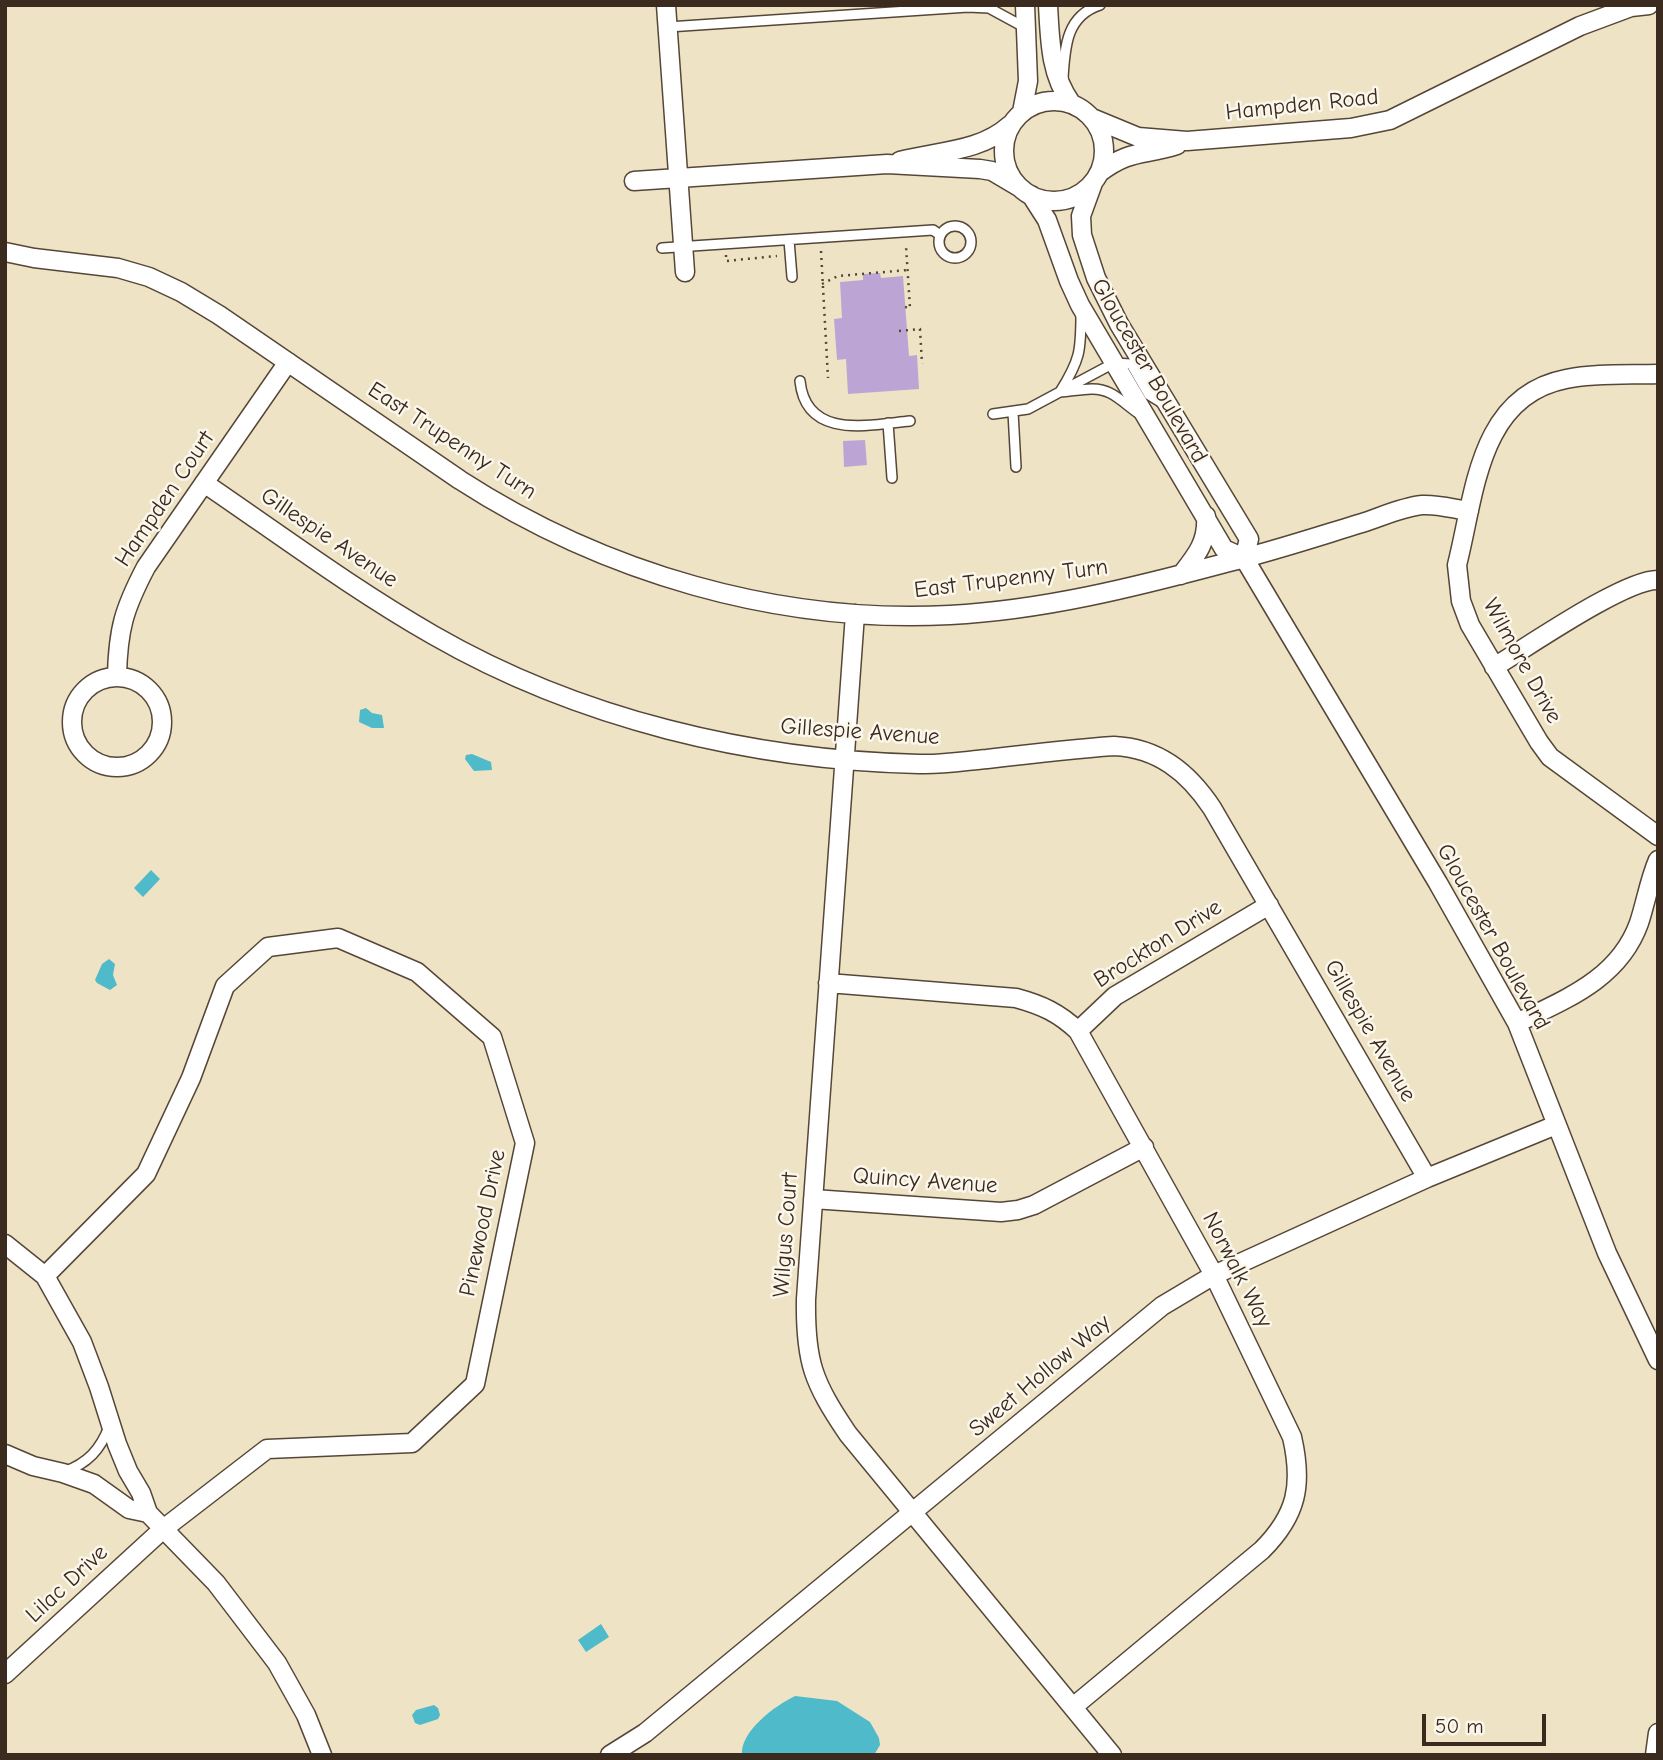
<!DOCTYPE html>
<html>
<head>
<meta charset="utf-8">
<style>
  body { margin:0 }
  #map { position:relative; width:1663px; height:1760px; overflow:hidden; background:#efe3c5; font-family:"Comic Neue",sans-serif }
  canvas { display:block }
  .frame { position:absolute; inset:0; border:7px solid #3b2a1e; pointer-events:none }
  .scale { position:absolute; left:1422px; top:1714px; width:124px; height:32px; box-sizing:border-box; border:4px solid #3b2a1e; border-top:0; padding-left:9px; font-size:21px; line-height:24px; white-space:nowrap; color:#3b2a1e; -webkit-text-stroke:5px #fbf7ec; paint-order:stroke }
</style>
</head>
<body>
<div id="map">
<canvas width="1663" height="1760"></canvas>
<div class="frame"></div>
<div class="scale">50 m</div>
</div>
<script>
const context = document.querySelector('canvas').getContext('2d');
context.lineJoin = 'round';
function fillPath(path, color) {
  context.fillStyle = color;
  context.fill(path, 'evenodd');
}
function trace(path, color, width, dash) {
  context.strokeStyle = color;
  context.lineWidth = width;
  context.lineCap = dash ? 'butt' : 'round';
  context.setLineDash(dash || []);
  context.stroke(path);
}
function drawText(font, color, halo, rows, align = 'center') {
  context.font = font + ' "Comic Neue",sans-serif';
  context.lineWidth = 5;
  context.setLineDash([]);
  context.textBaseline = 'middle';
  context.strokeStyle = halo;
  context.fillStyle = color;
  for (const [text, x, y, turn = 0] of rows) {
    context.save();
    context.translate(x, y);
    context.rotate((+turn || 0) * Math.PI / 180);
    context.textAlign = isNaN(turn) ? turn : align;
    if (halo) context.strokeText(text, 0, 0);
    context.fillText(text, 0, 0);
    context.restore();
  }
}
const water = new Path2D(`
  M 366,708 L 372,713 L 382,715 L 384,728 L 372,728 L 359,722 L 360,710 Z
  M 472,754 L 491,762 L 492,770 L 474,771 L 465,759 L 466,755 Z
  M 151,870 L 160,879 L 143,897 L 134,888 Z
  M 109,959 L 115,964 L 113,975 L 117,985 L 110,990 L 97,983 L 95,980 L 102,964 Z
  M 601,1624 L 609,1637 L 586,1652 L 578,1640 Z
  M 795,1696 L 837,1701 L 870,1722 L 879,1738 L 880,1745 L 874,1755 L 742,1755 C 740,1731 776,1705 795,1696 Z
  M 434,1705 L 438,1708 L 440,1715 L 438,1719 L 420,1725 L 415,1723 L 412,1715 L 416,1710 Z`);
const building = new Path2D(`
  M 880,273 L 881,278 L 903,276 L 909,356 L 917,355 L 919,389 L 848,394 L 846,359 L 837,360 L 834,319 L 842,318 L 840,282 L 863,280 L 863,274 Z
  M 865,440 L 867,465 L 844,467 L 843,441 Z`);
const path = new Path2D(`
  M 821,251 L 828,378
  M 726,255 L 726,261 L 777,256
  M 822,284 L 838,276 L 908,270
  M 905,307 L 910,308 L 906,246
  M 899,331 L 920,329 L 922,364`);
const lane = new Path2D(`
  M 968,7 L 989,8 L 1024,27
  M 668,27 L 968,7 L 967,5
  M 1063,78 C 1065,47 1066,16 1100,5
  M939 242a16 16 0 1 1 32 0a16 16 0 1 1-32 0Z
  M 789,240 L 792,277
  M 662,248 L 933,230 L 940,235
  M 1081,314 C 1081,351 1080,360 1060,392 C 1077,391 1095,385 1110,393 C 1120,398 1129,407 1138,413
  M 800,381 C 806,440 869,425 910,421
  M 1013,412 L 1016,467
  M 993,414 L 1028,409 L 1114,363 L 1131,364 L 1149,395 L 1162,403
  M 888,423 L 892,478
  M 64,1472 C 88,1463 100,1450 109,1427`);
const street = new Path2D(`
  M 666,5 L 685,272
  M 1048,5 C 1050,40 1050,74 1071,103
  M1004 151a50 50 0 1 1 100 0a50 50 0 1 1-100 0Z
  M 1022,112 L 1028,81 L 1025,5
  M 1092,118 L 1138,137 L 1187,141 L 1351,128 L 1390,120 L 1580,26 L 1631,7 L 1649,5
  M 900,161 C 938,151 980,152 1010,125
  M 1099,173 C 1130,149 1143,156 1177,145
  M 634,181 L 887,164 L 980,169 L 992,171 L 1019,187
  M 1093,183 L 1081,216 L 1082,235 L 1096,278 L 1119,324 L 1249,539 L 1244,558
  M 1031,195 L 1047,220 L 1069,281 L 1080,305 L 1224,549 L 1244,558 L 1438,883 L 1517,1023 L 1607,1253 L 1658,1360
  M 5,252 L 34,258 L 118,268 L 149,277 L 181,292 L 219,315 L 460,480 C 604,573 778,624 950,615 C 1044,610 1135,587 1225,563 C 1271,552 1316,537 1362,523 C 1381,517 1402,507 1422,505 C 1438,504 1454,509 1469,511
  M 1658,374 C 1628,375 1596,373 1566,379 C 1478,396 1475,495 1457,565 L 1461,601 L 1470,625 L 1539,742 L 1550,757 L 1658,836
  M 204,483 C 279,534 354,590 433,635 C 579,719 751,760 919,764 C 941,765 965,761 987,759 C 1029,754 1071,749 1114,746 C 1158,748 1188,772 1212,808 L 1427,1178
  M 1181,575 C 1196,556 1208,542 1206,516
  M 855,614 L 806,1299 C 805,1362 813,1382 848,1434 L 1112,1755
  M 1494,667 C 1526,648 1625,579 1658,580
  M 117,676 C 118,629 124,609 146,567 L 288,362
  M72 722a45 45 0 1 1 90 0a45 45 0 1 1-90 0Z
  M 828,983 L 1016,998 C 1042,1005 1059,1013 1078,1031 L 1214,1275 L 1292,1437 C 1303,1485 1297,1515 1262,1550 L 1073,1707
  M 1517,1023 C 1566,999 1619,979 1639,923 C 1646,902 1649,881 1658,860
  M 1078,1031 L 1115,996 L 1269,905
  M 813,1199 L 1001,1212 L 1018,1210 L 1034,1205 L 1144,1147
  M 5,1244 L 45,1276 L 82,1342 L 99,1387 L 117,1444 L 128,1471 L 141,1493 L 148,1513 L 216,1583 L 277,1663 L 306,1715 L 322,1755
  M 5,1454 L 33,1466 L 63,1473 L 94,1484 L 129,1509 L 148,1513
  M 5,1674 L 162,1530 L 267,1449 L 412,1443 L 475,1384 L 525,1143 L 492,1037 L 417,972 L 338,938 L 268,947 L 225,986 L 191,1078 L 146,1174 L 45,1276
  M 610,1755 L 645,1733 L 1162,1306 L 1214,1275 L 1427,1178 L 1556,1125
  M 1655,1755 L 1658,1733`);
const streetNames = [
  ["Hampden Road",1302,105,-6],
  ["Gloucester Boulevard",1149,371,60],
  ["East Trupenny Turn",452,441,33],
  ["Hampden Court",165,499,-56],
  ["Gillespie Avenue",329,538,34],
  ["East Trupenny Turn",1011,579,-7],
  ["Wilmore Drive",1522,661,61],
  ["Gillespie Avenue",860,732,4],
  ["Gloucester Boulevard",1493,937,61],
  ["Brockton Drive",1158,944,-32],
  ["Gillespie Avenue",1370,1031,60],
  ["Quincy Avenue",925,1181,4],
  ["Pinewood Drive",483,1223,-78],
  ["Wilgus Court",786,1235,-86],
  ["Norwalk Way",1237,1270,63],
  ["Sweet Hollow Way",1040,1376,-40],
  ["Lilac Drive",67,1584,-43]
];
fillPath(water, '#4ebaca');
fillPath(building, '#bca5d4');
trace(lane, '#564637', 12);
trace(street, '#564637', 21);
trace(path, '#564637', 2.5, [2, 5]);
trace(lane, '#fff', 9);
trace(street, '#fff', 18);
drawText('23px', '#3b2a1e', '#fbf7ec', streetNames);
</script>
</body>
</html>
